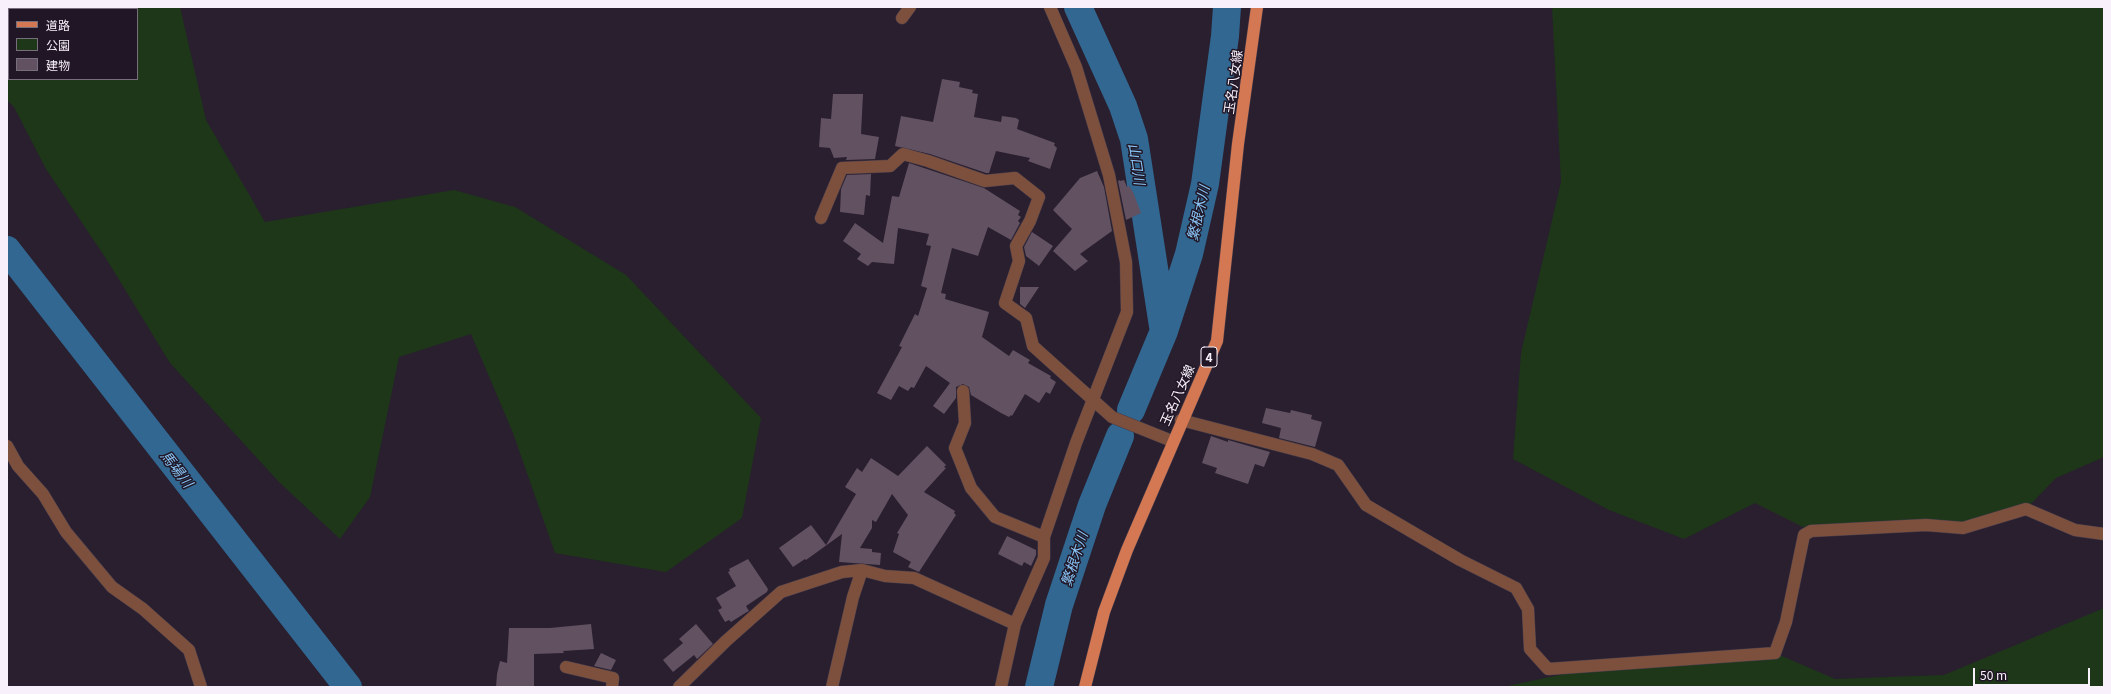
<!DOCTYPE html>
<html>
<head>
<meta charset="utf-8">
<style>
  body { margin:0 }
  #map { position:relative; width:2111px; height:694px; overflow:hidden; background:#291f2f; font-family:Georgia,"Noto Sans JP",serif }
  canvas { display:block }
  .frame { position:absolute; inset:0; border:8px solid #f8f1fb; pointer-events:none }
  .legend { position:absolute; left:8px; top:8px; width:130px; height:72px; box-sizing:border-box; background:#201625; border:1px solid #766e7b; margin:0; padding:5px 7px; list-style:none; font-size:12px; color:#f8f1fb }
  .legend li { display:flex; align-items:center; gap:8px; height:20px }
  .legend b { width:20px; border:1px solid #766e7b }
  .scale { position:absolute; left:1973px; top:668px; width:117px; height:18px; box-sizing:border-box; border:2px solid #f8f1fb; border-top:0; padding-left:5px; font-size:12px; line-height:14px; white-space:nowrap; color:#f8f1fb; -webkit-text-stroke:3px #201625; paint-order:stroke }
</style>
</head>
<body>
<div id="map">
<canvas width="2111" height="694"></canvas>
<div class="frame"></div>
<ul class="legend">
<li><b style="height:5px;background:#d37852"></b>道路</li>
<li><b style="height:11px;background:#1e3719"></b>公園</li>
<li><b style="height:11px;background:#625161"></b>建物</li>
</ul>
<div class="scale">50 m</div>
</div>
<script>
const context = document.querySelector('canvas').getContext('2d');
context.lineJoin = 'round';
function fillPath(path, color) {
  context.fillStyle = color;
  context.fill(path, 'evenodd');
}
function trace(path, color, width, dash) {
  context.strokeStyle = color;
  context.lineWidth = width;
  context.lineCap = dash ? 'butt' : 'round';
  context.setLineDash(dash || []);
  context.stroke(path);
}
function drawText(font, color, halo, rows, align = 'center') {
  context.font = font + ' Georgia,"Noto Sans JP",serif';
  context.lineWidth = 3;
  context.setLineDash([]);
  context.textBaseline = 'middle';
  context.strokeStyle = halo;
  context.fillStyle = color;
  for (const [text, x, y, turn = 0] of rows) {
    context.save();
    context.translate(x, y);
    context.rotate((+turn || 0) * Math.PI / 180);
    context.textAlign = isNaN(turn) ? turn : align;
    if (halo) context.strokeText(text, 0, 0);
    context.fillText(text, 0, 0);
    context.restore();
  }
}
const green = new Path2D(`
  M 7,7 L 180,7 L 206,120 L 265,222 L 454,190 L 515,207 L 626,275 L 761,418 L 742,518 L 666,572 L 555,553 L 513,433 L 471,334 L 399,357 L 370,497 L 340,539 L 279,482 L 170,363 L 107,260 L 46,169 L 14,107 L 7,100 ZM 9,9 L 137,9 L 137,79 L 9,79 Z
  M 1552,7 L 2104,7 L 2104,457 L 2056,478 L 2026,509 L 1963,528 L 1811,531 L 1755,503 L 1684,539 L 1609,510 L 1513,459 L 1521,353 L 1561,182 Z
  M 2104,608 L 2104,687 L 1503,687 L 1606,665 L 1775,653 L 1835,679 L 1944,675 Z`);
const river = new Path2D(`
  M 1078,7 L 1123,106 L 1134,139 L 1163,326
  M 7,250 L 348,687
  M 1131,410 L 1164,331 L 1189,254 L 1205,184 L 1225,36 L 1227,7
  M 1039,687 L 1059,605 L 1092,505 L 1120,436`);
const building = new Path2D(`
  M 942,79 L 960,82 L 959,87 L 973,90 L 972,93 L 978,94 L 974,117 L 1001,122 L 1002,116 L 1016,118 L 1019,120 L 1017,129 L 1055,143 L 1054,145 L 1057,148 L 1050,169 L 1028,161 L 1030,158 L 996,151 L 989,173 L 986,173 L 930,154 L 895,146 L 901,116 L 933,122 Z
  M 833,94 L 863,94 L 861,134 L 879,137 L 875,159 L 846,160 L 847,157 L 834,158 L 830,148 L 819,147 L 821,118 L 831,119 Z
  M 909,163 L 984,188 L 1020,211 L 1018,215 L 1021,217 L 1018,221 L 1020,223 L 1011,240 L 988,227 L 978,256 L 952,248 L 941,293 L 946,294 L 945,299 L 989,312 L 982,337 L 1009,356 L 1013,350 L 1030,360 L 1028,363 L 1051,376 L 1050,378 L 1056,382 L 1050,394 L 1046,392 L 1039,403 L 1025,394 L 1012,416 L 1011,415 L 1009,417 L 1001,413 L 971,395 L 969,387 L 963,384 L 956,387 L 956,398 L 944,414 L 933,406 L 950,383 L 926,366 L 914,388 L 911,387 L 908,391 L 899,386 L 891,400 L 877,393 L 902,347 L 899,346 L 915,314 L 918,316 L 927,288 L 921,286 L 931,246 L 926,245 L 929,234 L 898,228 L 894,264 L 872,262 L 868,266 L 857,259 L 861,254 L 843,241 L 855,223 L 883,243 L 892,196 L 899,197 Z
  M 1097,171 L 1104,187 L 1112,231 L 1080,254 L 1088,261 L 1075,271 L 1053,251 L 1072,229 L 1053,210 L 1080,178 Z
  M 871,174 L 870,196 L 866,195 L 864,215 L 840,212 L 841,189 L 847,175 Z
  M 1120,180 L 1120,181 L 1124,180 L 1127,187 L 1129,186 L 1133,192 L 1141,213 L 1126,220 L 1118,181 Z
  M 1032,232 L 1053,246 L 1039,266 L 1026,256 L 1024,247 Z
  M 1020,287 L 1039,287 L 1025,308 L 1020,304 Z
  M 1266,408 L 1290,413 L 1291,410 L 1312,415 L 1311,419 L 1322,422 L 1315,447 L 1279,438 L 1281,428 L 1262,423 Z
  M 1211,436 L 1228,442 L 1228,440 L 1270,452 L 1264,467 L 1255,464 L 1248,484 L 1215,473 L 1217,468 L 1202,463 Z
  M 927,446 L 946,465 L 944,467 L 946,468 L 924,492 L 955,511 L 954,513 L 956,515 L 919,572 L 908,567 L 911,562 L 893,552 L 899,534 L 897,533 L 908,515 L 892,494 L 876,522 L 872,520 L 872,528 L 860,548 L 872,549 L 872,552 L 881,553 L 880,565 L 839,562 L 842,534 L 806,560 L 805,559 L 793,567 L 779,548 L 811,525 L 826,545 L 856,494 L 845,487 L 857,468 L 862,472 L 871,458 L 898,476 Z
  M 1007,536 L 1036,550 L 1036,555 L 1031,566 L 1024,562 L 1022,566 L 998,554 Z
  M 748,559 L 768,589 L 767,592 L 746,606 L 749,611 L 747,612 L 731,622 L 729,620 L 725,622 L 718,610 L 722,608 L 716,598 L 736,586 L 728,572 L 730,571 L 729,569 Z
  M 591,624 L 594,649 L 563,651 L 564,653 L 534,654 L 534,687 L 496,687 L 497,674 L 500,661 L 507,663 L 509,628 L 550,628 Z
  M 696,624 L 713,644 L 697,659 L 694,655 L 673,672 L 663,660 L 683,643 L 679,639 Z
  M 601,653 L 616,660 L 611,670 L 594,666 Z`);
const street = new Path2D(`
  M 902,18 L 910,7
  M 821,218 L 842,168 L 890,166 L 903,154 L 928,161 L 985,181 L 1015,178 L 1039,197 L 1030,221 L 1016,246 L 1019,261 L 1005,303 L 1026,318 L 1033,346 L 1112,417 L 1172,441
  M 963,391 L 965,423 L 955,448 L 971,488 L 995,517 L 1044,537
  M 1181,420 L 1312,454 L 1338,465 L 1366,505 L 1460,560 L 1516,588 L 1528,609 L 1530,649 L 1548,669 L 1775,653 L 1786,622 L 1804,535 L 1811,531 L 1926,525 L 1963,528 L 2026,509 L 2075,530 L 2104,534
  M 7,446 L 18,466 L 43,494 L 66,532 L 112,587 L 143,609 L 189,650 L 201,687
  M 566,667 L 613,678 L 612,687
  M 679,687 L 726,641 L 781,592 L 842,572 L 862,570 L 885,576 L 914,578 L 1015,624
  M 832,687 L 853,597 L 862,570
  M 1001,687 L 1015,624 L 1044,558 L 1044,537 L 1076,443 L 1127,312 L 1126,262 L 1109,175 L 1076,67 L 1050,7`);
const primary = new Path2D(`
  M 1085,687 L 1104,612 L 1127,550 L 1217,341 L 1238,144 L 1257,7`);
const shields = [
  [1209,357,16]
];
const shieldNames = [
  ["4",1209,357]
];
const streetNames = [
  ["玉名八女線",1233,82,-82],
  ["玉名八女線",1177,395,-66]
];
const waterNames = [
  ["山口川",1137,164,81],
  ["繁根木川",1198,213,-77],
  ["馬場川",177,469,52],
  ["繁根木川",1074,559,-72]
];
fillPath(green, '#1e3719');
trace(river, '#316790', 28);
fillPath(building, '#625161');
trace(street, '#463c4c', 13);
trace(primary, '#463c4c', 13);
trace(street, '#7c503d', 12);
trace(primary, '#d37852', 12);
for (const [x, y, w] of shields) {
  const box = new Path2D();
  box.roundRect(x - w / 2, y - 10, w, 20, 3);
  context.fillStyle = '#201625';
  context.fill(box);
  trace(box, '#f8f1fb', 1);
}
drawText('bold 12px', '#f8f1fb', null, shieldNames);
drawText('13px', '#f8f1fb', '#201625', streetNames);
drawText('italic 14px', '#89c5f6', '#201625', waterNames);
</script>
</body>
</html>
